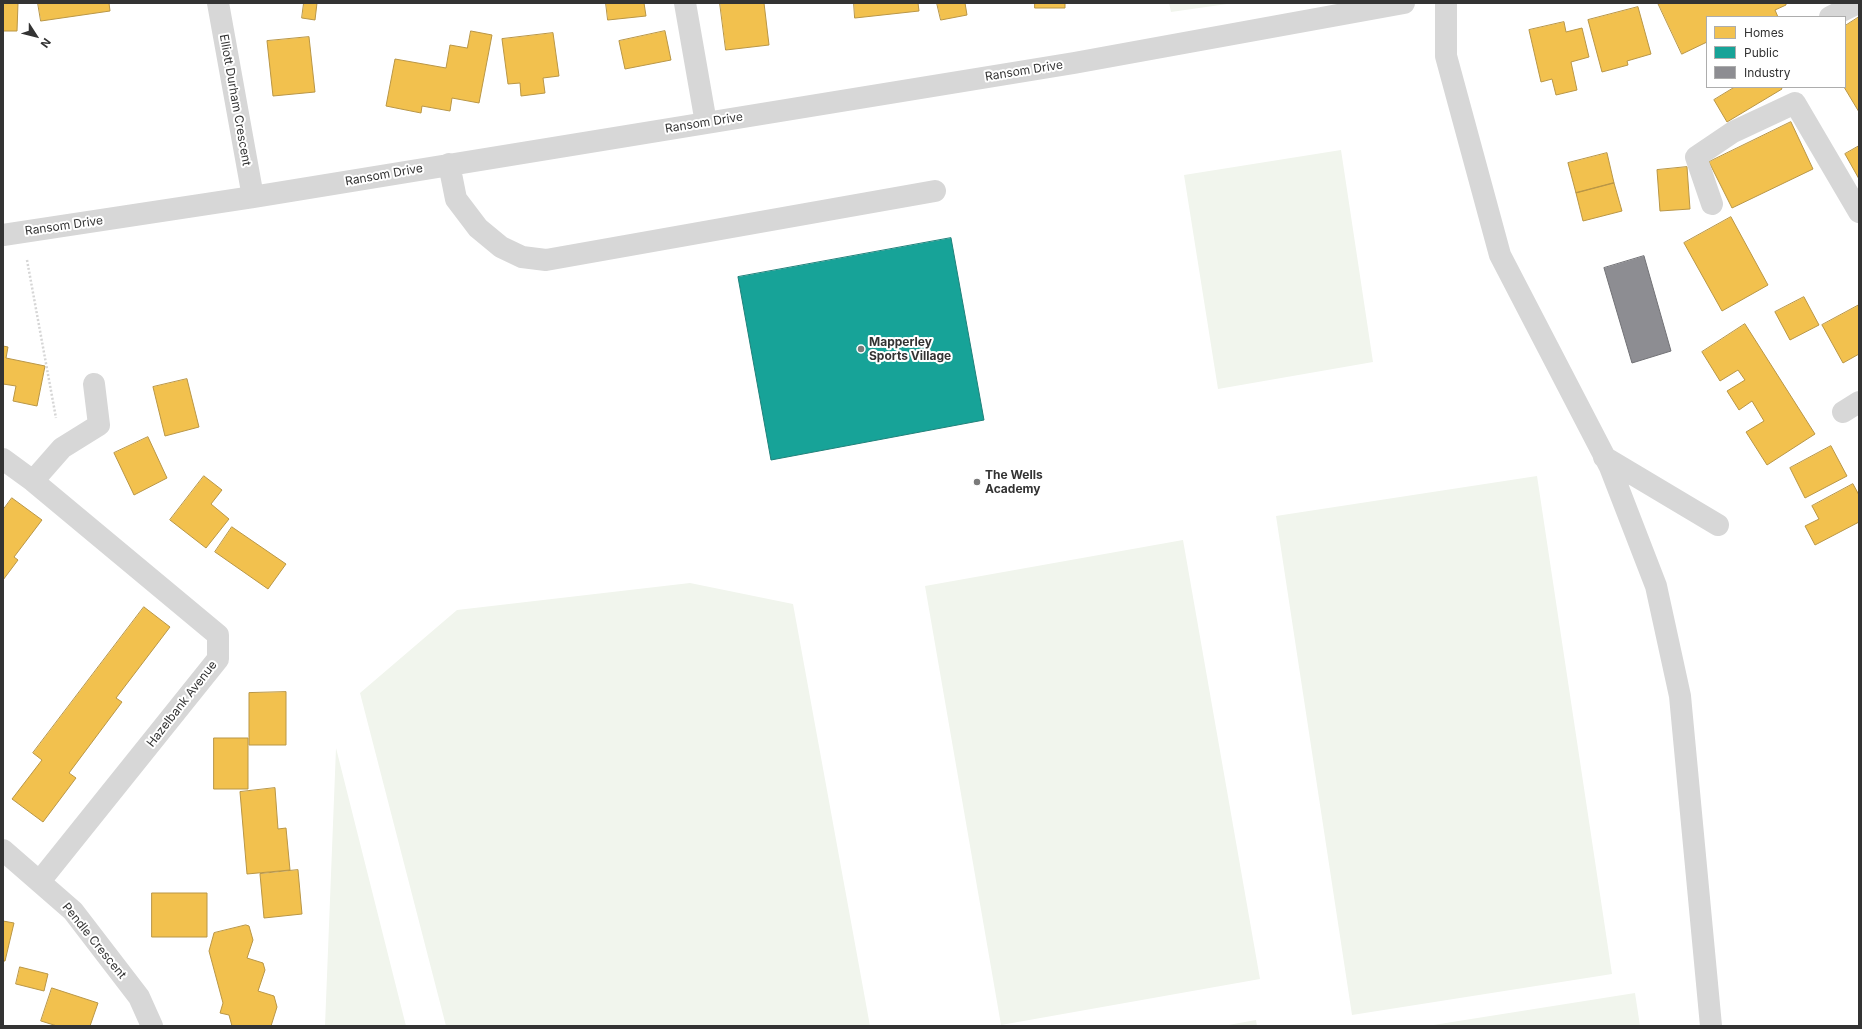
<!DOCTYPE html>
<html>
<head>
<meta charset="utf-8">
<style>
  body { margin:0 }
  #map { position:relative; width:1862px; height:1029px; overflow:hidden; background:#fff; font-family:Inter,sans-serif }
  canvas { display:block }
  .frame { position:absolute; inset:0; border:4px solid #333; pointer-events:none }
  .legend { position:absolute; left:1706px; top:16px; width:140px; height:72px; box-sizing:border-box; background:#fff; border:1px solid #adadad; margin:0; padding:5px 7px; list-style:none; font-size:12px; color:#333 }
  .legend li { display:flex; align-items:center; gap:8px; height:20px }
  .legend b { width:20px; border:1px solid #adadad }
  .north { position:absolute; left:16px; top:16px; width:40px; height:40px; -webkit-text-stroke:3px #fff; paint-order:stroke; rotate:126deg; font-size:11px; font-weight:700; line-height:16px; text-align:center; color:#333 }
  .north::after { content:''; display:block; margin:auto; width:14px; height:18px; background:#333; clip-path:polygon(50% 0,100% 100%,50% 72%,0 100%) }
</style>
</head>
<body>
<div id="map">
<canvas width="1862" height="1029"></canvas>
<div class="frame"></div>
<ul class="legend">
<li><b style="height:11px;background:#f2c14e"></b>Homes</li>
<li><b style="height:11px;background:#17a398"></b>Public</li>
<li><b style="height:11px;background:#8d8d92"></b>Industry</li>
</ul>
<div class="north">N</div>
</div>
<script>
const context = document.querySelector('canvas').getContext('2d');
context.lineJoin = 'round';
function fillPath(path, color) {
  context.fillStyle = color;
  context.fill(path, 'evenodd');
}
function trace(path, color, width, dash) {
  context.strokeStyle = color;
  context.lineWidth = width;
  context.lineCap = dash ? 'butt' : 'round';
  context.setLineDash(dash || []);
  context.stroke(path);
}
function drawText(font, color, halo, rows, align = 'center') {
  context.font = font + ' Inter,sans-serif';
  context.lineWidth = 4;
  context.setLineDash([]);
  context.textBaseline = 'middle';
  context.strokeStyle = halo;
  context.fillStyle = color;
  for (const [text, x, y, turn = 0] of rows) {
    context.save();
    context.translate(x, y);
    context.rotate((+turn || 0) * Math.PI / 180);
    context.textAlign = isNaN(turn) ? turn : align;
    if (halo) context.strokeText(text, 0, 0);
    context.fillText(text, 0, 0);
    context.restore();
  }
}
const green = new Path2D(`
  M 1169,3 L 1234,3 L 1171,12 Z
  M 1341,150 L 1373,362 L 1218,389 L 1184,175 Z
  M 1537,476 L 1612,974 L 1352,1015 L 1276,516 Z
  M 1183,540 L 1260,979 L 1001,1025 L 925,586 Z
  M 690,583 L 793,604 L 870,1026 L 446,1026 L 360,693 L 457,610 Z
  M 336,748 L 406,1026 L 325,1026 Z
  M 1635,993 L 1640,1026 L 1427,1026 Z
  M 1256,1020 L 1257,1026 L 1223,1026 Z`);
const homes = new Path2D(`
  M 3,3 L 18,3 L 17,31 L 3,31 Z
  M 38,3 L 109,3 L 110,11 L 41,21 Z
  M 304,3 L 317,3 L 315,20 L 302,18 Z
  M 606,3 L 644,3 L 646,16 L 608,20 Z
  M 720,3 L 764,3 L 769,45 L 726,50 Z
  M 854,3 L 918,3 L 919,11 L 855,18 Z
  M 937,3 L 965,3 L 967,15 L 941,20 Z
  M 1035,3 L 1065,3 L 1065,8 L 1035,8 Z
  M 1658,3 L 1786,3 L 1786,5 L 1775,10 L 1778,17 L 1707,17 L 1707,42 L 1682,54 Z
  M 1638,7 L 1651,54 L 1627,61 L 1628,65 L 1602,72 L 1588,20 Z
  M 1859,17 L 1859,112 L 1844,87 L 1845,26 Z
  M 1564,22 L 1566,32 L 1582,28 L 1589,57 L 1571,62 L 1577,90 L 1556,95 L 1552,79 L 1541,82 L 1529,30 Z
  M 471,31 L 492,35 L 479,103 L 452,98 L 450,111 L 422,106 L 421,113 L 386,106 L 395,59 L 446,68 L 450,45 L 467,48 Z
  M 665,31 L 671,60 L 625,69 L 619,41 Z
  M 553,33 L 559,76 L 543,78 L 545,93 L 521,96 L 520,83 L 508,84 L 502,39 Z
  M 309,37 L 315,92 L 273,96 L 267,41 Z
  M 1735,87 L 1781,87 L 1782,89 L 1727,122 L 1714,100 Z
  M 1791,122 L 1813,169 L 1732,208 L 1709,162 Z
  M 1859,146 L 1859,179 L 1845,154 Z
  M 1607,153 L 1614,183 L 1576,193 L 1568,163 Z
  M 1687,167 L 1690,209 L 1660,211 L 1657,170 Z
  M 1614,183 L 1622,211 L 1583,221 L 1576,193 Z
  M 1731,217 L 1768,285 L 1722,311 L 1684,243 Z
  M 1804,297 L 1819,325 L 1790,340 L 1775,312 Z
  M 1859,305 L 1859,354 L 1843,363 L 1822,325 Z
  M 1745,324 L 1815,434 L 1767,465 L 1746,432 L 1764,421 L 1752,401 L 1739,410 L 1727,391 L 1745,380 L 1738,370 L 1720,381 L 1702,352 Z
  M 3,346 L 8,347 L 6,358 L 45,366 L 37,406 L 13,401 L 16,386 L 3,384 Z
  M 187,379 L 199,427 L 165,436 L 153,387 Z
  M 148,437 L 167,478 L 134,495 L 114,453 Z
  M 1831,446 L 1847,476 L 1805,498 L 1790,468 Z
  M 204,476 L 222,490 L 211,504 L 229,519 L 206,548 L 170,520 Z
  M 1853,484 L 1859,495 L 1859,522 L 1815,545 L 1805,526 L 1819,519 L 1812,506 Z
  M 12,498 L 42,520 L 14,557 L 18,560 L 3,580 L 3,510 Z
  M 232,527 L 286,564 L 268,589 L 215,552 Z
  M 144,607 L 170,627 L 116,698 L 122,702 L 69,773 L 76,778 L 43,822 L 12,799 L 42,760 L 33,753 Z
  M 286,692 L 286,745 L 249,745 L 249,693 Z
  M 214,738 L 248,738 L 248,789 L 214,789 Z
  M 275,788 L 278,829 L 286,828 L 290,870 L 247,874 L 240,792 Z
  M 298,870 L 302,914 L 264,918 L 260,874 Z
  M 152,893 L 207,893 L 207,937 L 152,937 Z
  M 3,921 L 14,923 L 5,961 L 3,961 Z
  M 246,925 L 249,926 L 253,940 L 247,958 L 263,963 L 265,970 L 258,991 L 274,996 L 277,1007 L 271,1026 L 232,1026 L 229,1015 L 220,1013 L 223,1003 L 209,951 L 214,933 Z
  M 20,967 L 48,974 L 44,991 L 16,984 Z
  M 52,988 L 98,1003 L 90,1026 L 57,1026 L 41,1021 Z`);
const public = new Path2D(`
  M 951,238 L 984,420 L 771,460 L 738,277 Z`);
const industry = new Path2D(`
  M 1644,256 L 1671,351 L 1632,363 L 1604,268 Z`);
const path = new Path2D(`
  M 27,260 L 56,418`);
const minor = new Path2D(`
  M 218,3 L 253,197
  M 685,3 L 706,123
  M 1446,3 L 1446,56 L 1500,255 L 1610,467 L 1656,586 L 1680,696 L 1711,1026
  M 1830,17 L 1858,3
  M 449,164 L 456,199 L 478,228 L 501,247 L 522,257 L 546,260 L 935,191
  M 1712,204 L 1696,157 L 1733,132 L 1795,103 L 1859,212
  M 3,235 L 253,197 L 1074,63 L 1404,3
  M 1843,412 L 1859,402
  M 1604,457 L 1718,525
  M 3,459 L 33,481 L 218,635 L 218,659 L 40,881
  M 33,481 L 62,448 L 99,425 L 94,384
  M 3,850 L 73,911 L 139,997 L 152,1026`);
const markers = [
  [861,349,4,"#7a7a7a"],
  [977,482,4,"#7a7a7a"]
];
const streetNames = [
  ["Ransom Drive",1024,71,-9],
  ["Elliott Durham Crescent",235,100,80],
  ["Ransom Drive",704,123,-9],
  ["Ransom Drive",384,175,-10],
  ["Ransom Drive",64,226,-8],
  ["Hazelbank Avenue",182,704,-52],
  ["Pendle Crescent",94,941,51]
];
const poiNames = [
  ["Mapperley",869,342],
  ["Sports Village",869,356],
  ["The Wells",985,475],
  ["Academy",985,489]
];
fillPath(green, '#f1f5ed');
fillPath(homes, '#f2c14e');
trace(homes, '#b99646', 1);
fillPath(public, '#17a398');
trace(public, '#1f817a', 1);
fillPath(industry, '#8d8d92');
trace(industry, '#727276', 1);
trace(path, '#d6d6d6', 2.5, [2, 2]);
trace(minor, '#d7d7d7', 22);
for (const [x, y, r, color] of markers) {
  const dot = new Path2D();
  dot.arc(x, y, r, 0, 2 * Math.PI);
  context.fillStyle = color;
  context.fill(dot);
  trace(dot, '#fff', 1.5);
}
drawText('12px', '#333', '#fff', streetNames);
drawText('bold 12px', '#333', '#fff', poiNames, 'left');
</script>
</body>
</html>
